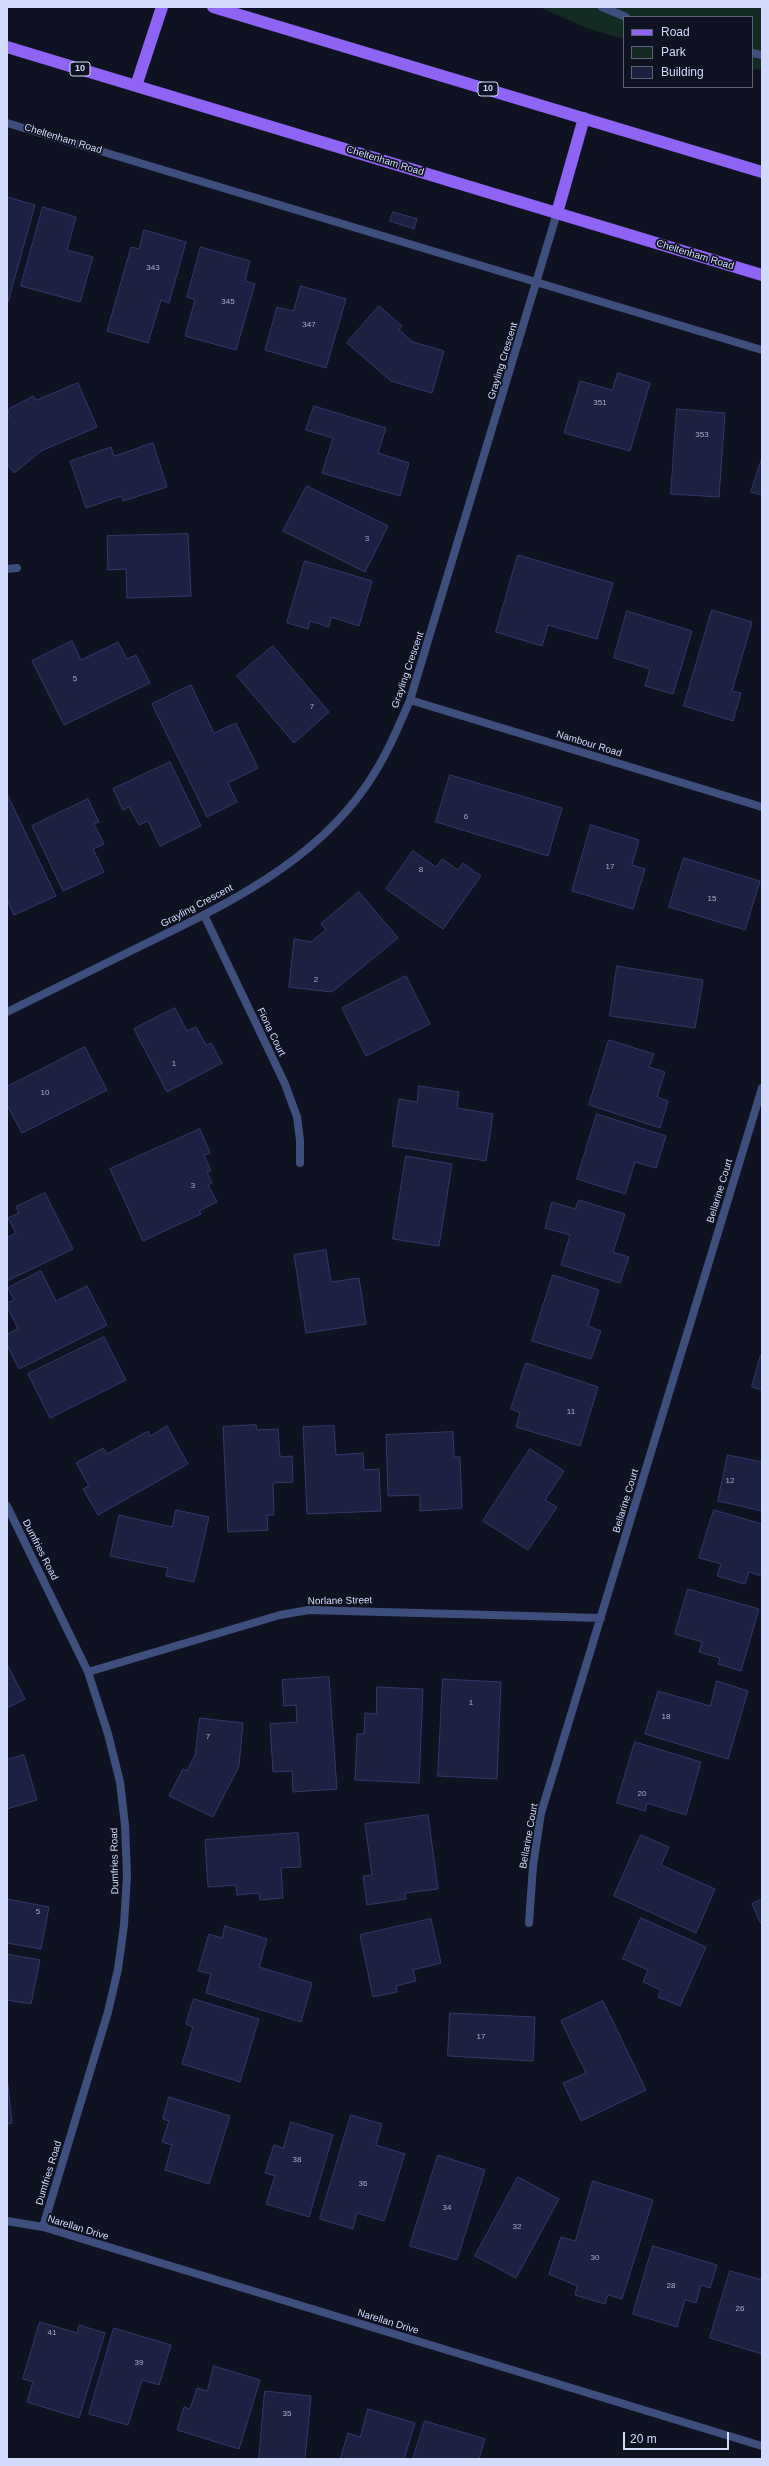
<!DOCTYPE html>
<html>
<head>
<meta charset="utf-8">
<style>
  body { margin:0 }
  #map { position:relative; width:769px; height:2466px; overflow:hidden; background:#0f1221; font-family:Arial,sans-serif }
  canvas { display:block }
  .frame { position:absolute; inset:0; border:8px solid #d3dbfc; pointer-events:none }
  .legend { position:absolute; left:623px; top:16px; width:130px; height:72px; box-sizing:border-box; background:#0f1221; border:1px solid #5d6279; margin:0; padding:5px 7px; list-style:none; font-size:12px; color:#d3dbfc }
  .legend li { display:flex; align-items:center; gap:8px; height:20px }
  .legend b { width:20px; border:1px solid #5d6279 }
  .scale { position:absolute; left:623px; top:2432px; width:106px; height:18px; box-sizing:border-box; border:2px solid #d3dbfc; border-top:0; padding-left:5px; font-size:12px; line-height:14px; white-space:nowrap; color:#d3dbfc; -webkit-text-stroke:3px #0f1221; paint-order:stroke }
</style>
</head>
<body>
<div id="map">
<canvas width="769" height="2466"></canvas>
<div class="frame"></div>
<ul class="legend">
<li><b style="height:5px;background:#8f63f3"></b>Road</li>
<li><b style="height:11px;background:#132b22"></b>Park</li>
<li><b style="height:11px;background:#1d2141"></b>Building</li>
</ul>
<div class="scale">20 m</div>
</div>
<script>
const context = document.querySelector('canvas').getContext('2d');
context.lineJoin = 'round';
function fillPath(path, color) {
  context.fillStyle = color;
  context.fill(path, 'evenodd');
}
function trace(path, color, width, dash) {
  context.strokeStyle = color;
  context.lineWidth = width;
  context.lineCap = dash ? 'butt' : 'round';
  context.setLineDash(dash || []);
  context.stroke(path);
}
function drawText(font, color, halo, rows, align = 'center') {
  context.font = font + ' Arial,sans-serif';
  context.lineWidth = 3.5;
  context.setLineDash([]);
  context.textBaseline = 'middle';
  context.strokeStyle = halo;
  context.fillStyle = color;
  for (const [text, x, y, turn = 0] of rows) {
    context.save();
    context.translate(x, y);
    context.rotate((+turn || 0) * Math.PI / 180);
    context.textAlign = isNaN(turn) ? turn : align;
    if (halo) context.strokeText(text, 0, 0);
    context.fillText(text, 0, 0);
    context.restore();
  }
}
const green = new Path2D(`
  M 539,7 L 762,7 L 762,70 L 752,69 L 752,17 L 624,17 L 624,39 L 589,29 Z`);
const building = new Path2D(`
  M 7,197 L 35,205 L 8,302 L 7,301 Z
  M 43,207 L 76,217 L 67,250 L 93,257 L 80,302 L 21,286 Z
  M 393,212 L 417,219 L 414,229 L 390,221 Z
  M 144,230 L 186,242 L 169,303 L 161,300 L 148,343 L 107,331 L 131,247 L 139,249 Z
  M 201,247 L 250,261 L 245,281 L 255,284 L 236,350 L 185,336 L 195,300 L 187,297 Z
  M 301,286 L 346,299 L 326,368 L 265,350 L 277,307 L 293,311 Z
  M 379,306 L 402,326 L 399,330 L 413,342 L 444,351 L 432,393 L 391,381 L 347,343 Z
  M 618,373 L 650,383 L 630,451 L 564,433 L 580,381 L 612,390 Z
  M 78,383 L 97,427 L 41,451 L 14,473 L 7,464 L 7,418 L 10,415 L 7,410 L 33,396 L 36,400 Z
  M 314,406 L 386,428 L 378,453 L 409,463 L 400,496 L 322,473 L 333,438 L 306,430 Z
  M 677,409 L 725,413 L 719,497 L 671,494 Z
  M 153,443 L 167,487 L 123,501 L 121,496 L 86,508 L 70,461 L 111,447 L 114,456 Z
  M 762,458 L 762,495 L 751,492 Z
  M 307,486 L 388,526 L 365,572 L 283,531 Z
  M 188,534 L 191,596 L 127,598 L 126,569 L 108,570 L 107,536 Z
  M 518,555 L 613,583 L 597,639 L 548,625 L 542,646 L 496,632 Z
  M 305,561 L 372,581 L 359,626 L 331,617 L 329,627 L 310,621 L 308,629 L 287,623 Z
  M 712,610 L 752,622 L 732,691 L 741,693 L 733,721 L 684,706 Z
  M 627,611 L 692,631 L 673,694 L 645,686 L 650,669 L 614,658 Z
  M 72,641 L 81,660 L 118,642 L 127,659 L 136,655 L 150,683 L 64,725 L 32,661 Z
  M 273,646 L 329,712 L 294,743 L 237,676 Z
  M 191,685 L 214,733 L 236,723 L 258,768 L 228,783 L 237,802 L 207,817 L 152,704 Z
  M 170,762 L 201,826 L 160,846 L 148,821 L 139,825 L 129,807 L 123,810 L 113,789 Z
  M 450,775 L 562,808 L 548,856 L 436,822 Z
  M 7,794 L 56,896 L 14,915 L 7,900 Z
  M 88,799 L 99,822 L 94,824 L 104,844 L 93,849 L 104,872 L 63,891 L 32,826 Z
  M 591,825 L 639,840 L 632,865 L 645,869 L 633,909 L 572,891 Z
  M 413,851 L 436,867 L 442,859 L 458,870 L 463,863 L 481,876 L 443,929 L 386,889 Z
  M 684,858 L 760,881 L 745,930 L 669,907 Z
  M 359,892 L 398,938 L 332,992 L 289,987 L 294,939 L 311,942 L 326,930 L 321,924 Z
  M 617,966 L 703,980 L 695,1028 L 610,1016 Z
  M 406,976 L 430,1024 L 366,1056 L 342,1008 Z
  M 175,1008 L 187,1031 L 196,1027 L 206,1045 L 211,1043 L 222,1063 L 167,1092 L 134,1029 Z
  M 609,1040 L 654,1054 L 649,1067 L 665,1072 L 657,1097 L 668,1101 L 660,1128 L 589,1105 Z
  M 85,1047 L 107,1090 L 22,1133 L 7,1105 L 7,1087 Z
  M 419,1086 L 459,1092 L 457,1108 L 493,1114 L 486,1161 L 392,1146 L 399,1099 L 417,1102 Z
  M 597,1114 L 666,1136 L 656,1168 L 635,1162 L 625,1194 L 577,1179 Z
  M 200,1129 L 210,1153 L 204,1155 L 211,1171 L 207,1172 L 212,1183 L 208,1185 L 217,1202 L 199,1211 L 201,1214 L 143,1241 L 110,1169 Z
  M 406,1156 L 452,1164 L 439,1246 L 393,1239 Z
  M 45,1193 L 73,1249 L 7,1281 L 7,1238 L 16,1233 L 8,1218 L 19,1213 L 16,1207 Z
  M 579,1200 L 625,1214 L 613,1252 L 629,1257 L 620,1283 L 561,1265 L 570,1235 L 545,1228 L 552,1202 L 575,1209 Z
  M 326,1250 L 331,1282 L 359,1278 L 366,1324 L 306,1333 L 294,1255 Z
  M 41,1271 L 56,1301 L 87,1286 L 107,1325 L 19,1369 L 7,1345 L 7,1334 L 18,1329 L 7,1306 L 7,1303 L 14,1300 L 8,1288 Z
  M 553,1275 L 599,1290 L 588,1326 L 601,1331 L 591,1359 L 532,1341 Z
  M 104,1337 L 126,1380 L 50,1418 L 28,1374 Z
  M 761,1355 L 762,1355 L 762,1390 L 752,1387 Z
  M 526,1363 L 598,1387 L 580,1446 L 516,1427 L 520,1413 L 511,1409 Z
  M 256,1425 L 257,1430 L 278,1429 L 280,1457 L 292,1456 L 293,1482 L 273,1483 L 274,1515 L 267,1515 L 268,1530 L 228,1532 L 223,1427 Z
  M 167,1426 L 188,1464 L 98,1515 L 83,1489 L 89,1486 L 76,1463 L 103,1448 L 107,1454 L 148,1431 L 150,1436 Z
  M 334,1426 L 336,1455 L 363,1453 L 364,1470 L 379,1469 L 381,1511 L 307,1514 L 303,1427 Z
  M 453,1432 L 454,1457 L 460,1457 L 462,1508 L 420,1511 L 420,1495 L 388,1496 L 386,1435 Z
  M 530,1449 L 564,1471 L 545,1500 L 557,1507 L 528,1550 L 483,1521 Z
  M 728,1455 L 762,1462 L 762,1511 L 718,1501 Z
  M 176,1510 L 209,1517 L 194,1582 L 166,1576 L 168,1568 L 110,1556 L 119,1515 L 172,1527 Z
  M 714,1510 L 762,1524 L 762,1576 L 749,1572 L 745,1584 L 717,1576 L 721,1564 L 699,1558 Z
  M 688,1589 L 759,1609 L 741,1671 L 718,1664 L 720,1658 L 699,1652 L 702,1642 L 675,1634 Z
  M 7,1664 L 25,1699 L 7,1708 Z
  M 329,1677 L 337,1789 L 293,1792 L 292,1771 L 273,1772 L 270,1724 L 297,1722 L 296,1705 L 284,1706 L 282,1680 Z
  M 443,1679 L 501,1682 L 497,1779 L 438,1776 Z
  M 717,1681 L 748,1691 L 728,1759 L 645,1734 L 658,1691 L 710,1706 Z
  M 377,1687 L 423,1689 L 419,1783 L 355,1780 L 357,1734 L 364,1734 L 365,1713 L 376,1714 Z
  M 200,1718 L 243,1723 L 239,1766 L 213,1817 L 169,1796 L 183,1769 L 187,1771 L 195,1755 Z
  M 635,1742 L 701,1762 L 686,1815 L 647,1803 L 645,1811 L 617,1803 Z
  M 24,1755 L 37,1800 L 7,1809 L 7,1760 Z
  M 428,1815 L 438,1889 L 405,1893 L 406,1899 L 367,1905 L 363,1876 L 372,1875 L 365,1824 Z
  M 298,1833 L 301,1867 L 281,1868 L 283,1898 L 260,1900 L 259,1893 L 237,1895 L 236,1885 L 208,1887 L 205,1840 Z
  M 641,1835 L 669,1847 L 661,1865 L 715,1889 L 696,1933 L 614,1896 Z
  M 7,1899 L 49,1907 L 41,1949 L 7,1943 Z
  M 762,1899 L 762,1926 L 752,1904 Z
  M 641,1918 L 706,1947 L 680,2006 L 658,1997 L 661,1990 L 643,1982 L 648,1970 L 623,1959 Z
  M 431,1919 L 441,1963 L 413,1970 L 416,1981 L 396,1986 L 397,1992 L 373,1997 L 360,1935 Z
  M 225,1926 L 267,1939 L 259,1967 L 312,1983 L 301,2022 L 206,1993 L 211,1974 L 198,1971 L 209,1934 L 222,1938 Z
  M 7,1954 L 40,1960 L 31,2004 L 7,2000 Z
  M 194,1999 L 259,2019 L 240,2082 L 182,2064 L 193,2027 L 186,2024 Z
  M 603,2001 L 646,2090 L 581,2121 L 563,2083 L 586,2073 L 561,2021 Z
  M 450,2013 L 535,2017 L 533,2061 L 448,2056 Z
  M 7,2075 L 12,2123 L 7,2124 Z
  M 169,2097 L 230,2116 L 209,2184 L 165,2170 L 172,2145 L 162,2142 L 169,2121 L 163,2119 Z
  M 351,2115 L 382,2124 L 376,2145 L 405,2154 L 384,2221 L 357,2213 L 353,2229 L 320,2219 Z
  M 291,2122 L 333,2135 L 309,2217 L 266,2204 L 275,2176 L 265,2173 L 274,2145 L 283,2148 Z
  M 438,2155 L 485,2170 L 457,2260 L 410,2246 Z
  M 518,2177 L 559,2199 L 516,2278 L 475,2256 Z
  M 593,2181 L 653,2200 L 622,2299 L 608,2295 L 605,2304 L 575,2295 L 577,2286 L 549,2274 L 561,2237 L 575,2241 Z
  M 653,2246 L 717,2265 L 710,2288 L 701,2285 L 696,2303 L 685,2300 L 677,2327 L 633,2314 Z
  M 730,2271 L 762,2280 L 762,2354 L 710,2338 Z
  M 40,2322 L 77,2333 L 79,2325 L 105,2333 L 79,2418 L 27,2402 L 33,2382 L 23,2379 Z
  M 114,2328 L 171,2345 L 159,2385 L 142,2380 L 128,2425 L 89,2414 Z
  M 214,2366 L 260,2380 L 239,2449 L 177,2430 L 184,2407 L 190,2409 L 197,2388 L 207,2391 Z
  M 265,2391 L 311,2396 L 305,2459 L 259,2459 Z
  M 368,2409 L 415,2423 L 404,2459 L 340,2459 L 348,2433 L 360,2437 Z
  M 425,2421 L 485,2439 L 479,2459 L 413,2459 Z`);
const service = new Path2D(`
  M 602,7 L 626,17
  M 752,53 L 762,55`);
const minor = new Path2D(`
  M 7,123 L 762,350
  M 7,569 L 17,568
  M 410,700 L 762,807
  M 204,915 L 285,1084 L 297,1117 L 300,1140 L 300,1163
  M 7,1012 C 53,989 99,967 145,944 C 226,905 314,862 366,786 C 385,759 397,730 410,700 L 557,213
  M 7,1506 L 88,1672 L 108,1734 L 120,1782 L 125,1825 L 127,1875 L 124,1925 L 118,1969 L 108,2012 L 43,2227
  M 88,1672 L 280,1615 L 309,1610 L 601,1618
  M 529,1923 L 533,1866 L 541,1813 L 762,1088
  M 7,2221 L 43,2227 L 762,2446`);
const primary = new Path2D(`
  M 213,7 L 762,172
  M 7,47 L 762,275
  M 136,86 L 162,7
  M 557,213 L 584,118`);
const numberNames = [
  ["343",153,268],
  ["345",228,302],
  ["347",309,325],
  ["351",600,403],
  ["353",702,435],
  ["3",367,539],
  ["5",75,679],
  ["7",312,707],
  ["6",466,817],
  ["17",610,867],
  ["8",421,870],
  ["15",712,899],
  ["2",316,980],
  ["1",174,1064],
  ["10",45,1093],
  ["3",193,1186],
  ["11",571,1412],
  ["12",730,1481],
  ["1",471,1703],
  ["18",666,1717],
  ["7",208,1737],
  ["20",642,1794],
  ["5",38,1912],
  ["17",481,2037],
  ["38",297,2160],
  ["36",363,2184],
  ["34",447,2208],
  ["32",517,2227],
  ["30",595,2258],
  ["28",671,2286],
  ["26",740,2309],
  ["41",52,2333],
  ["39",139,2363],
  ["35",287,2414]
];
const shields = [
  [80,69,20],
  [488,89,20]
];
const shieldNames = [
  ["10",80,69],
  ["10",488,89]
];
const streetNames = [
  ["Cheltenham Road",63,139,17],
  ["Cheltenham Road",385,161,17],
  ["Cheltenham Road",695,255,17],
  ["Grayling Crescent",503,361,-73],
  ["Grayling Crescent",408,670,-71],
  ["Nambour Road",589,744,17],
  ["Grayling Crescent",197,906,-28],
  ["Fiona Court",271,1032,64],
  ["Bellarine Court",720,1191,-73],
  ["Bellarine Court",626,1501,-73],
  ["Dumfries Road",40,1550,63],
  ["Norlane Street",340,1601,-1],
  ["Bellarine Court",529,1836,-80],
  ["Dumfries Road",115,1861,-91],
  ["Dumfries Road",49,2173,-73],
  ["Narellan Drive",78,2228,17],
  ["Narellan Drive",388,2322,17]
];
fillPath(green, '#132b22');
fillPath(building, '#1d2141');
trace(building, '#31386b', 1);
trace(service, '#3e4f7d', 8);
trace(minor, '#3e4f7d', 8);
trace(primary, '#8f63f3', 12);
drawText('8px', '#a6accd', null, numberNames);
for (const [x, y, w] of shields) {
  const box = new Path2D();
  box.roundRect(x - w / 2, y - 7, w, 14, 3);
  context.fillStyle = '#0f1221';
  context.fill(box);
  trace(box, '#d3dbfc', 1);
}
drawText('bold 9px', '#d3dbfc', null, shieldNames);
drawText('10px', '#d3dbfc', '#0f1221', streetNames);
</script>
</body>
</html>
